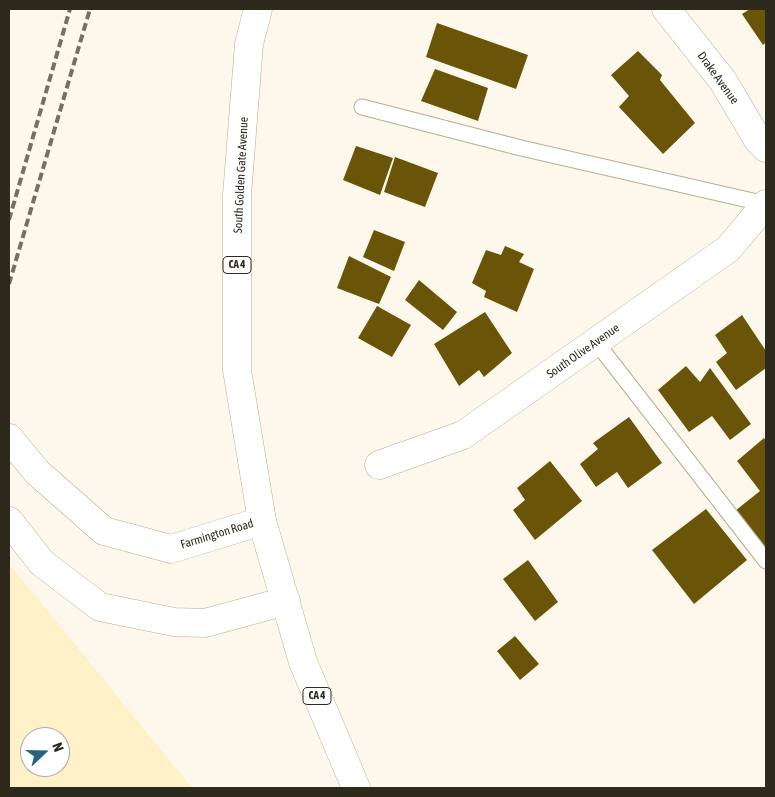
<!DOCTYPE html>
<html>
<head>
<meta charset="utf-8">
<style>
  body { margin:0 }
  #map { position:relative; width:775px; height:797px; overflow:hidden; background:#fdf8eb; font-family:"Asap Condensed",sans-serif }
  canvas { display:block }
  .frame { position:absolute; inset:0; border:10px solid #2e291d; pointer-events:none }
  .north { position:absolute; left:20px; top:727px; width:50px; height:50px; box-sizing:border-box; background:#fff; border:1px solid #aba9a5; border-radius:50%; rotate:69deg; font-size:14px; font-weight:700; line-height:20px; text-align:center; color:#2e291d }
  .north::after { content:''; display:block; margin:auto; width:18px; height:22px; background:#28647c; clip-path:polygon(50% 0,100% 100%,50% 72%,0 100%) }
</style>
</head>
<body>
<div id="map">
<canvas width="775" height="797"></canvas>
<div class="frame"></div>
<div class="north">N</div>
</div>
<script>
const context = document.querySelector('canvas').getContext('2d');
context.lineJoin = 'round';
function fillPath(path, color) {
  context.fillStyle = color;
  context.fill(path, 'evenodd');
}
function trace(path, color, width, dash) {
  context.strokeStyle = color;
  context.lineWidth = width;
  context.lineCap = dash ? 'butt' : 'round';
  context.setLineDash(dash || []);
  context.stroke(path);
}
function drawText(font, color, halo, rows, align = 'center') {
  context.font = font + ' "Asap Condensed",sans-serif';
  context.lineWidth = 5;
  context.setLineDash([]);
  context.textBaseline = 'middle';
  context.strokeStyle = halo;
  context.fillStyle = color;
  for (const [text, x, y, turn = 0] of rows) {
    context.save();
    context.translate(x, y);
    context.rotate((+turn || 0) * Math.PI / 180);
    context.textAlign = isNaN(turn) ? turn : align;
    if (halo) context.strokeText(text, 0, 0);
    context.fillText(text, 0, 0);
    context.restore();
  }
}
const built = new Path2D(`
  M 11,566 L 192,788 L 9,788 L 9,573 ZM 30,737 L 60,737 L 60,767 L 30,767 Z`);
const building = new Path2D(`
  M 750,9 L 766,9 L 766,42 L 763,45 L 742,14 Z
  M 437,23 L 528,55 L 516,89 L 426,57 Z
  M 638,51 L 662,75 L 660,80 L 695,123 L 663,154 L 619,107 L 629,96 L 611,75 Z
  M 435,69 L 488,88 L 478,121 L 421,101 Z
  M 356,146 L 393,158 L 380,195 L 343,180 Z
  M 395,157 L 438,173 L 425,207 L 384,192 Z
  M 374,230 L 405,242 L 394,271 L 363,257 Z
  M 505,246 L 524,254 L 519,262 L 534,269 L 517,312 L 484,297 L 486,291 L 472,283 L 486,250 L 501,255 Z
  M 349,256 L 391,277 L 379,304 L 337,288 Z
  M 419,280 L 457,312 L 443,330 L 405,300 Z
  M 377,306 L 411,325 L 392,357 L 358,338 Z
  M 485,312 L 512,353 L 484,377 L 479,370 L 459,386 L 434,344 Z
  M 742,315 L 766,351 L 766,368 L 736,390 L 716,362 L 727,353 L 715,335 Z
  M 686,366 L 700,382 L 710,368 L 751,424 L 730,440 L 712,416 L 689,432 L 658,390 Z
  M 629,417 L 662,463 L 628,488 L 617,472 L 596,487 L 580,464 L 598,449 L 593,443 Z
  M 764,438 L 766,441 L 766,552 L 735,511 L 760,491 L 737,461 Z
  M 550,461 L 582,501 L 535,540 L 513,510 L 525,500 L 517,488 Z
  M 706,509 L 747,560 L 694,604 L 652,550 Z
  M 528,560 L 558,602 L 535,621 L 503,579 Z
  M 515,636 L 539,664 L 520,680 L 497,651 Z`);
const service = new Path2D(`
  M 362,107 L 521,148 L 766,204
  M 596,342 L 766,561`);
const minor = new Path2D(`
  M 666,9 L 723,81 L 758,140 L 766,148
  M 379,465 L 463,435 L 728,249 L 766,204`);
const secondary = new Path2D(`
  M 9,438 L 37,472 L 104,531 L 171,549 L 262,521
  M 9,521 L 42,563 L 100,607 L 174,622 L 205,623 L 286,601`);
const primary = new Path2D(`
  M 258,9 L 249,44 L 237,195 L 237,370 L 262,521 L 303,662 L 356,788`);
const rail = new Path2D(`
  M 9,220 L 70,9
  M 9,284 L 90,9`);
const shields = [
  [237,265,28],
  [317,696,28]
];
const shieldNames = [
  ["CA 4",237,265],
  ["CA 4",317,696]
];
const streetNames = [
  ["Drake Avenue",718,78,54],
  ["South Golden Gate Avenue",241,175,-87],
  ["South Olive Avenue",583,351,-35],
  ["Farmington Road",217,534,-17]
];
fillPath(built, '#fef0c7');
fillPath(building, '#695408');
trace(service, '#b9ae8f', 17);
trace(minor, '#b9ae8f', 29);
trace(secondary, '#b9ae8f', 29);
trace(primary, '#b9ae8f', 29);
trace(service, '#fff', 15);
trace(minor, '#fff', 28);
trace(secondary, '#fff', 28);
trace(primary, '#fff', 28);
trace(rail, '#757064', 4, [8, 4]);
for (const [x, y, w] of shields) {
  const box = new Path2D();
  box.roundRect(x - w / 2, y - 8.5, w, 17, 4);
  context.fillStyle = '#fff';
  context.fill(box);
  trace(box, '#2e291d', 1);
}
drawText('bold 11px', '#2e291d', null, shieldNames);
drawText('12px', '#2e291d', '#fff', streetNames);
</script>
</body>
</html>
